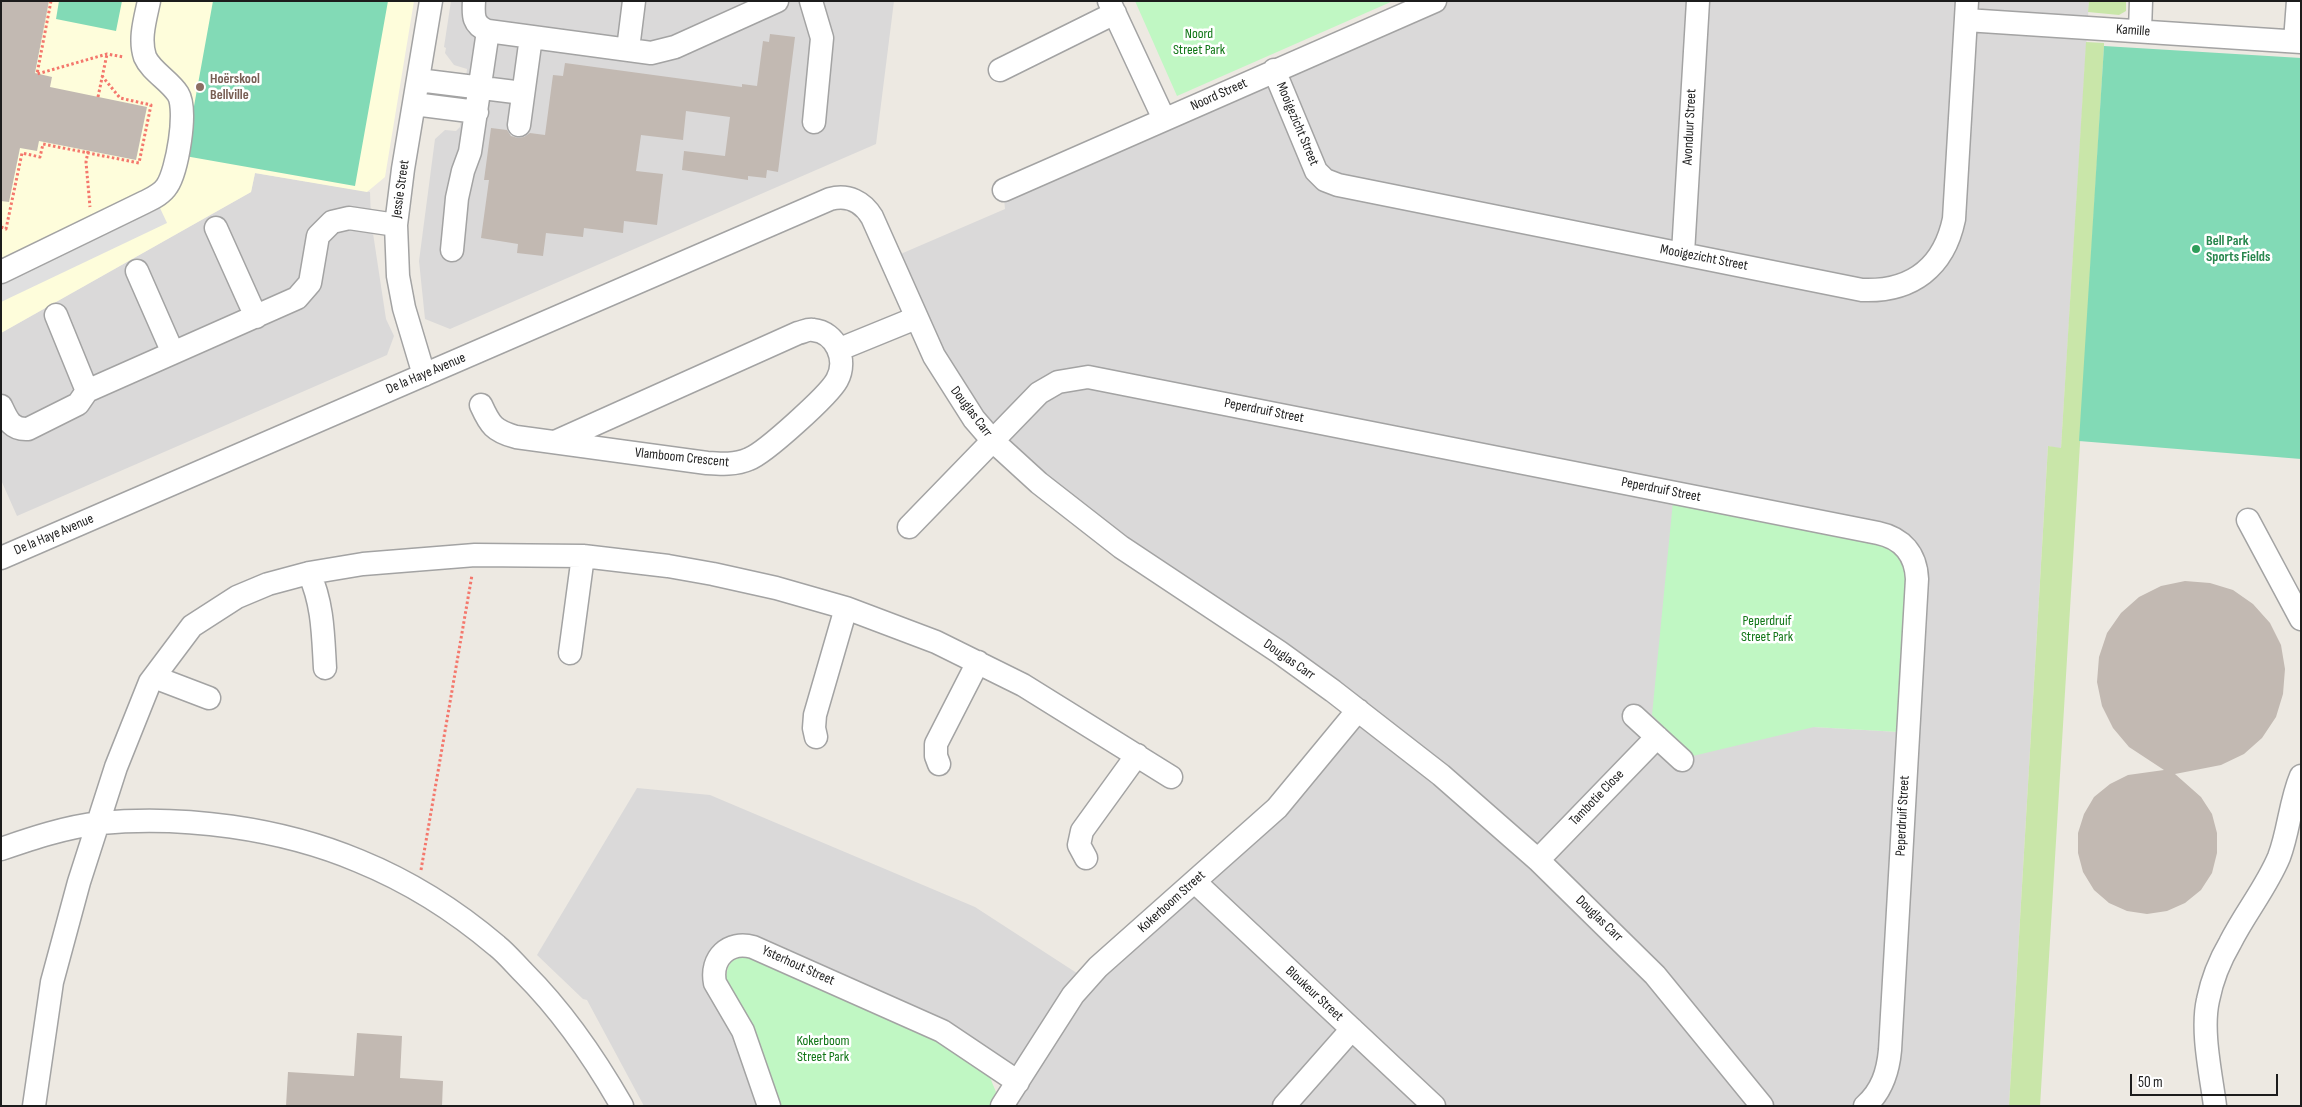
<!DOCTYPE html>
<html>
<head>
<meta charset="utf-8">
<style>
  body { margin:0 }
  #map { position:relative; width:2302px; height:1107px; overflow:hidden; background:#ede9e2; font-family:"Sofia Sans Condensed",sans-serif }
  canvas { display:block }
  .frame { position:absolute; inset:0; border:2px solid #1c1c1c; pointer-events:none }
  .scale { position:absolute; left:2130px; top:1074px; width:148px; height:22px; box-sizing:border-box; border:2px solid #1c1c1c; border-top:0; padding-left:6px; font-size:15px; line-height:18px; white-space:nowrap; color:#1c1c1c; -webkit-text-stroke:4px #fff; paint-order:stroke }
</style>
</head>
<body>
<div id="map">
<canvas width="2302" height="1107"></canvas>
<div class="frame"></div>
<div class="scale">50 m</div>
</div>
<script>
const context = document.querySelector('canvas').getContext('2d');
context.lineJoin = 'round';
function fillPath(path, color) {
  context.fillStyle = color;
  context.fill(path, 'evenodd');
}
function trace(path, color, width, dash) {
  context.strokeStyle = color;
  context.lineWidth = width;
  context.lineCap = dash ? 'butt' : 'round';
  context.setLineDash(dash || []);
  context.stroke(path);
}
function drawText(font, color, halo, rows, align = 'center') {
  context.font = font + ' "Sofia Sans Condensed",sans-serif';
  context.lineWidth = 5;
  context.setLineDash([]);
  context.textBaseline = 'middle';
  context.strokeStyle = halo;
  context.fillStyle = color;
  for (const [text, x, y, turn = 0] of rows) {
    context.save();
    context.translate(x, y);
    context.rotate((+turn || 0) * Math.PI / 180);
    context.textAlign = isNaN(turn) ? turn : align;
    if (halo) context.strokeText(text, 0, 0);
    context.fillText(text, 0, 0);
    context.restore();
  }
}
const residential = new Path2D(`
  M 451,1 L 894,1 L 876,144 L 450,329 L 425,319 L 419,261 L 435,139 L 445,130 L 456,131 L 460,127 L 467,69 L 454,65 L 445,53 L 446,48 L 444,47 Z
  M 1431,1 L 2089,1 L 2061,449 L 2048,446 L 2009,1106 L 1000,1106 L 1017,1081 L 754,946 L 719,955 L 768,1106 L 644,1106 L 587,1000 L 583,999 L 537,955 L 637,788 L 710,795 L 975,907 L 1086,979 L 1277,807 L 1357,710 L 992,443 L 889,259 L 1005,209 L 1003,188 ZM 1916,579 L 1899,732 L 1814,727 Z
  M 255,173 L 370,192 L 371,220 L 386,319 L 394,336 L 387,355 L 17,516 L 1,480 L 1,333 L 251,192 Z`);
const education = new Path2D(`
  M 1,1 L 414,1 L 385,177 L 367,192 L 255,173 L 251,192 L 1,333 Z`);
const grass = new Path2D(`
  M 2089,1 L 2126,1 L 2126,11 L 2119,15 L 2088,12 Z
  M 2086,42 L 2104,43 L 2104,46 L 2040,1106 L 2009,1106 L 2048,446 L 2061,448 Z`);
const park = new Path2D(`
  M 1135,1 L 1393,1 L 1177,96 Z
  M 1673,501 L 1876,542 L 1900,555 L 1908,571 L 1899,732 L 1814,727 L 1693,756 L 1652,715 Z
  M 744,955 L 922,1030 L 989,1075 L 996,1092 L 992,1106 L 778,1106 L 768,1066 L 760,1046 L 725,981 L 728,967 L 732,961 Z`);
const pitch = new Path2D(`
  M 59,1 L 122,1 L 116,31 L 56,19 Z
  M 213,1 L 388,1 L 355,186 L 185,156 Z
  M 2104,46 L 2301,58 L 2301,459 L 2079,441 Z`);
const parking = new Path2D(`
  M 160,208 L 167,223 L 1,302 L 1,284 Z`);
const building = new Path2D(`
  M 1,1 L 49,1 L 35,73 L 52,77 L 50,87 L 147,107 L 136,160 L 39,141 L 37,151 L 20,148 L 9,202 L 1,201 Z
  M 770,34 L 795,37 L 778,172 L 767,170 L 766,178 L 748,176 L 748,180 L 682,170 L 684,151 L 725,156 L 730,117 L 686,111 L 683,140 L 641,135 L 636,171 L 663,174 L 657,225 L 624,221 L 623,233 L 584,228 L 583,237 L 546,233 L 543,256 L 517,253 L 518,244 L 481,238 L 489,180 L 484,180 L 491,128 L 507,130 L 511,136 L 518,138 L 524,137 L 530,133 L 545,135 L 553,75 L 563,76 L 565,63 L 742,87 L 742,84 L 757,86 L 763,41 L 769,42 Z
  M 2185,581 L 2210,583 L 2233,590 L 2253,604 L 2270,623 L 2281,645 L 2285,669 L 2283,694 L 2276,717 L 2262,738 L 2244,754 L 2221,765 L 2175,774 L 2201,797 L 2212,814 L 2217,833 L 2217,853 L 2212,873 L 2201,890 L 2185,903 L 2167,911 L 2147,914 L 2127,911 L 2109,903 L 2094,890 L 2083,872 L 2078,853 L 2078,833 L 2084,814 L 2094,797 L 2110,784 L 2128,775 L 2164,770 L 2129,747 L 2113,728 L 2102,706 L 2097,682 L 2099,657 L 2107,633 L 2121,613 L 2139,597 L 2161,586 Z
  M 357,1033 L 402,1036 L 400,1078 L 443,1081 L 442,1106 L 286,1106 L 288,1072 L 354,1076 Z`);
const path = new Path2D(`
  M 51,1 L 37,74 L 107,54 L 124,57
  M 98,97 L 107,54
  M 88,151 L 86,162 L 90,207
  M 1,227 L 6,229 L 22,153 L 40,157 L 43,144 L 139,163 L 151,105 L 120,98 L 102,76
  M 421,870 L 472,575`);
const minor = new Path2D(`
  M 474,1 C 473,16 473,25 488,31 L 651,53 L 675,47 L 777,1
  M 811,1 L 822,38 L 814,122
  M 1109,1 L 1164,119
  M 1966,20 L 2301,42
  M 2140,31 L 2141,1
  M 2295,41 L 2298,1
  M 628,49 L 634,1
  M 1000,70 L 1115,13
  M 1274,70 L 1316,171 L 1325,180 L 1338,185 L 1862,290 C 1912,292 1944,267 1954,219 L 1967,1
  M 418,80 L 523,93
  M 414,104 L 477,112
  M 519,125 L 531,37
  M 1004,190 L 1435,1
  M 216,228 L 256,317
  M 452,250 L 457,198 L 463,171 L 470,152 L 488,31
  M 1683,253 L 1698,1
  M 137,271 L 173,353
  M 1,272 L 145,202 C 153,198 162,194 167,186 C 177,171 188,110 178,94 C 170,81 151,71 145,57 C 139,39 145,20 149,1
  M 56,315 L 87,391
  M 840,349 L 916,318
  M 424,375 L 404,308 L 398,276 L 396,225 L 403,169 L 431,1
  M 481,405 C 490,425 494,431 516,437 L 707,463 C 721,464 736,465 749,459 C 765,453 829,395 837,380 C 848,360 836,332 813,330 C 808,329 803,332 798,333 L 555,442
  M 1,406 C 7,419 11,430 28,429 L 78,404 L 87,391 L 297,298 L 310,283 L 318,236 L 332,222 L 349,218 L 396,225
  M 2248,520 L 2301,619
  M 909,527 L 1039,393 L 1058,382 L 1088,377 L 1878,533 C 1902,538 1916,554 1917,579 L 1890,1050 C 1888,1072 1882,1091 1865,1106
  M 1,558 L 830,199 C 848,194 863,202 872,217 L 934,356 L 974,419 L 993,441 L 1039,483 L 1121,547 L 1279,652 L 1333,691 L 1441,775 L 1538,860 L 1655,975 L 1762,1106
  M 309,573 C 323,604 323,634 325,668
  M 570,653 L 583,556
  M 154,677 L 209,698
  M 1634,716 L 1682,760
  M 816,737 L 814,728 L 815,715 L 846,608
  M 939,764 L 936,756 L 936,744 L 978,662
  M 1,849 C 33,838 66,827 100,823 C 183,815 281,828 359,861 C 408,881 457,912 497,946 C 507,954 515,964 524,973 C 564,1013 594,1057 622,1106
  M 1086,858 L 1079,845 L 1082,831 L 1137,755
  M 1538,860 L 1657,737
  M 1195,882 L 1434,1106
  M 34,1106 L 52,982 L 79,882 L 116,767 L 150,682 L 192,626 L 237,597 L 268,584 L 309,573 L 363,564 L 475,555 L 583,556 L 668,566 L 713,574 L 776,588 L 846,608 L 936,642 L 1023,685 L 1171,777
  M 769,1106 L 743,1031 L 715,983 C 710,958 729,940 753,947 L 942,1031 L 1018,1082
  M 1002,1106 L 1073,995 L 1098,967 L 1277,808 L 1358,710
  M 1284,1106 L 1352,1029
  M 2215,1106 C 2211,1074 2201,1031 2208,1000 C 2212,980 2220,960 2230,943 C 2245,913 2266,888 2279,857 C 2289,831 2290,802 2301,776`);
const markers = [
  [200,87,5,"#8d6e63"],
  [2196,249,5,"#2e9e5b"]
];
const streetNames = [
  ["Kamille",2133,31,4],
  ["Noord Street",1219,95,-24],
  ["Mooigezicht Street",1297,124,67],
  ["Avonduur Street",1690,127,-87],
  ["Jessie Street",401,189,-82],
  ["Mooigezicht Street",1704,258,11],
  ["De la Haye Avenue",426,374,-23],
  ["Peperdruif Street",1264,411,11],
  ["Douglas Carr",971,412,53],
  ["Vlamboom Crescent",682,458,6],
  ["Peperdruif Street",1661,490,11],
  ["De la Haye Avenue",54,535,-23],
  ["Douglas Carr",1289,660,35],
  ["Tambotie Close",1597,798,-46],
  ["Peperdruif Street",1903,816,-87],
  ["Kokerboom Street",1172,902,-42],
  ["Douglas Carr",1599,919,44],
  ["Ysterhout Street",798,966,24],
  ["Bloukeur Street",1314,994,43]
];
const parkNames = [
  ["Noord",1199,34],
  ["Street Park",1199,50],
  ["Peperdruif",1767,621],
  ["Street Park",1767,637],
  ["Kokerboom",823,1041],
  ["Street Park",823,1057]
];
const educationNames = [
  ["Hoërskool",210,79],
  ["Bellville",210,95]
];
const leisureNames = [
  ["Bell Park",2206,241],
  ["Sports Fields",2206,257]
];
fillPath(residential, '#dad9d9');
fillPath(education, '#fefddb');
fillPath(grass, '#c9e6a9');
fillPath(park, '#c0f7c3');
fillPath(pitch, '#82dab6');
fillPath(parking, '#e0e0e0');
fillPath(building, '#c2b9b2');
trace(minor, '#a3a3a3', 25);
trace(path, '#f4776c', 3, [2.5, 2.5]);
trace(minor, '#fff', 22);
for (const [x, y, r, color] of markers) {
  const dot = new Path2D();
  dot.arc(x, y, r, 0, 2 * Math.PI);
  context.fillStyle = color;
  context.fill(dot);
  trace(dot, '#fff', 2);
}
drawText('14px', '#1c1c1c', '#fff', streetNames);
drawText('14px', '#0f7515', '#fff', parkNames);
drawText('bold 14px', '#785e54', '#fff', educationNames, 'left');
drawText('bold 14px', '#27864d', '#fff', leisureNames, 'left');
</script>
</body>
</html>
